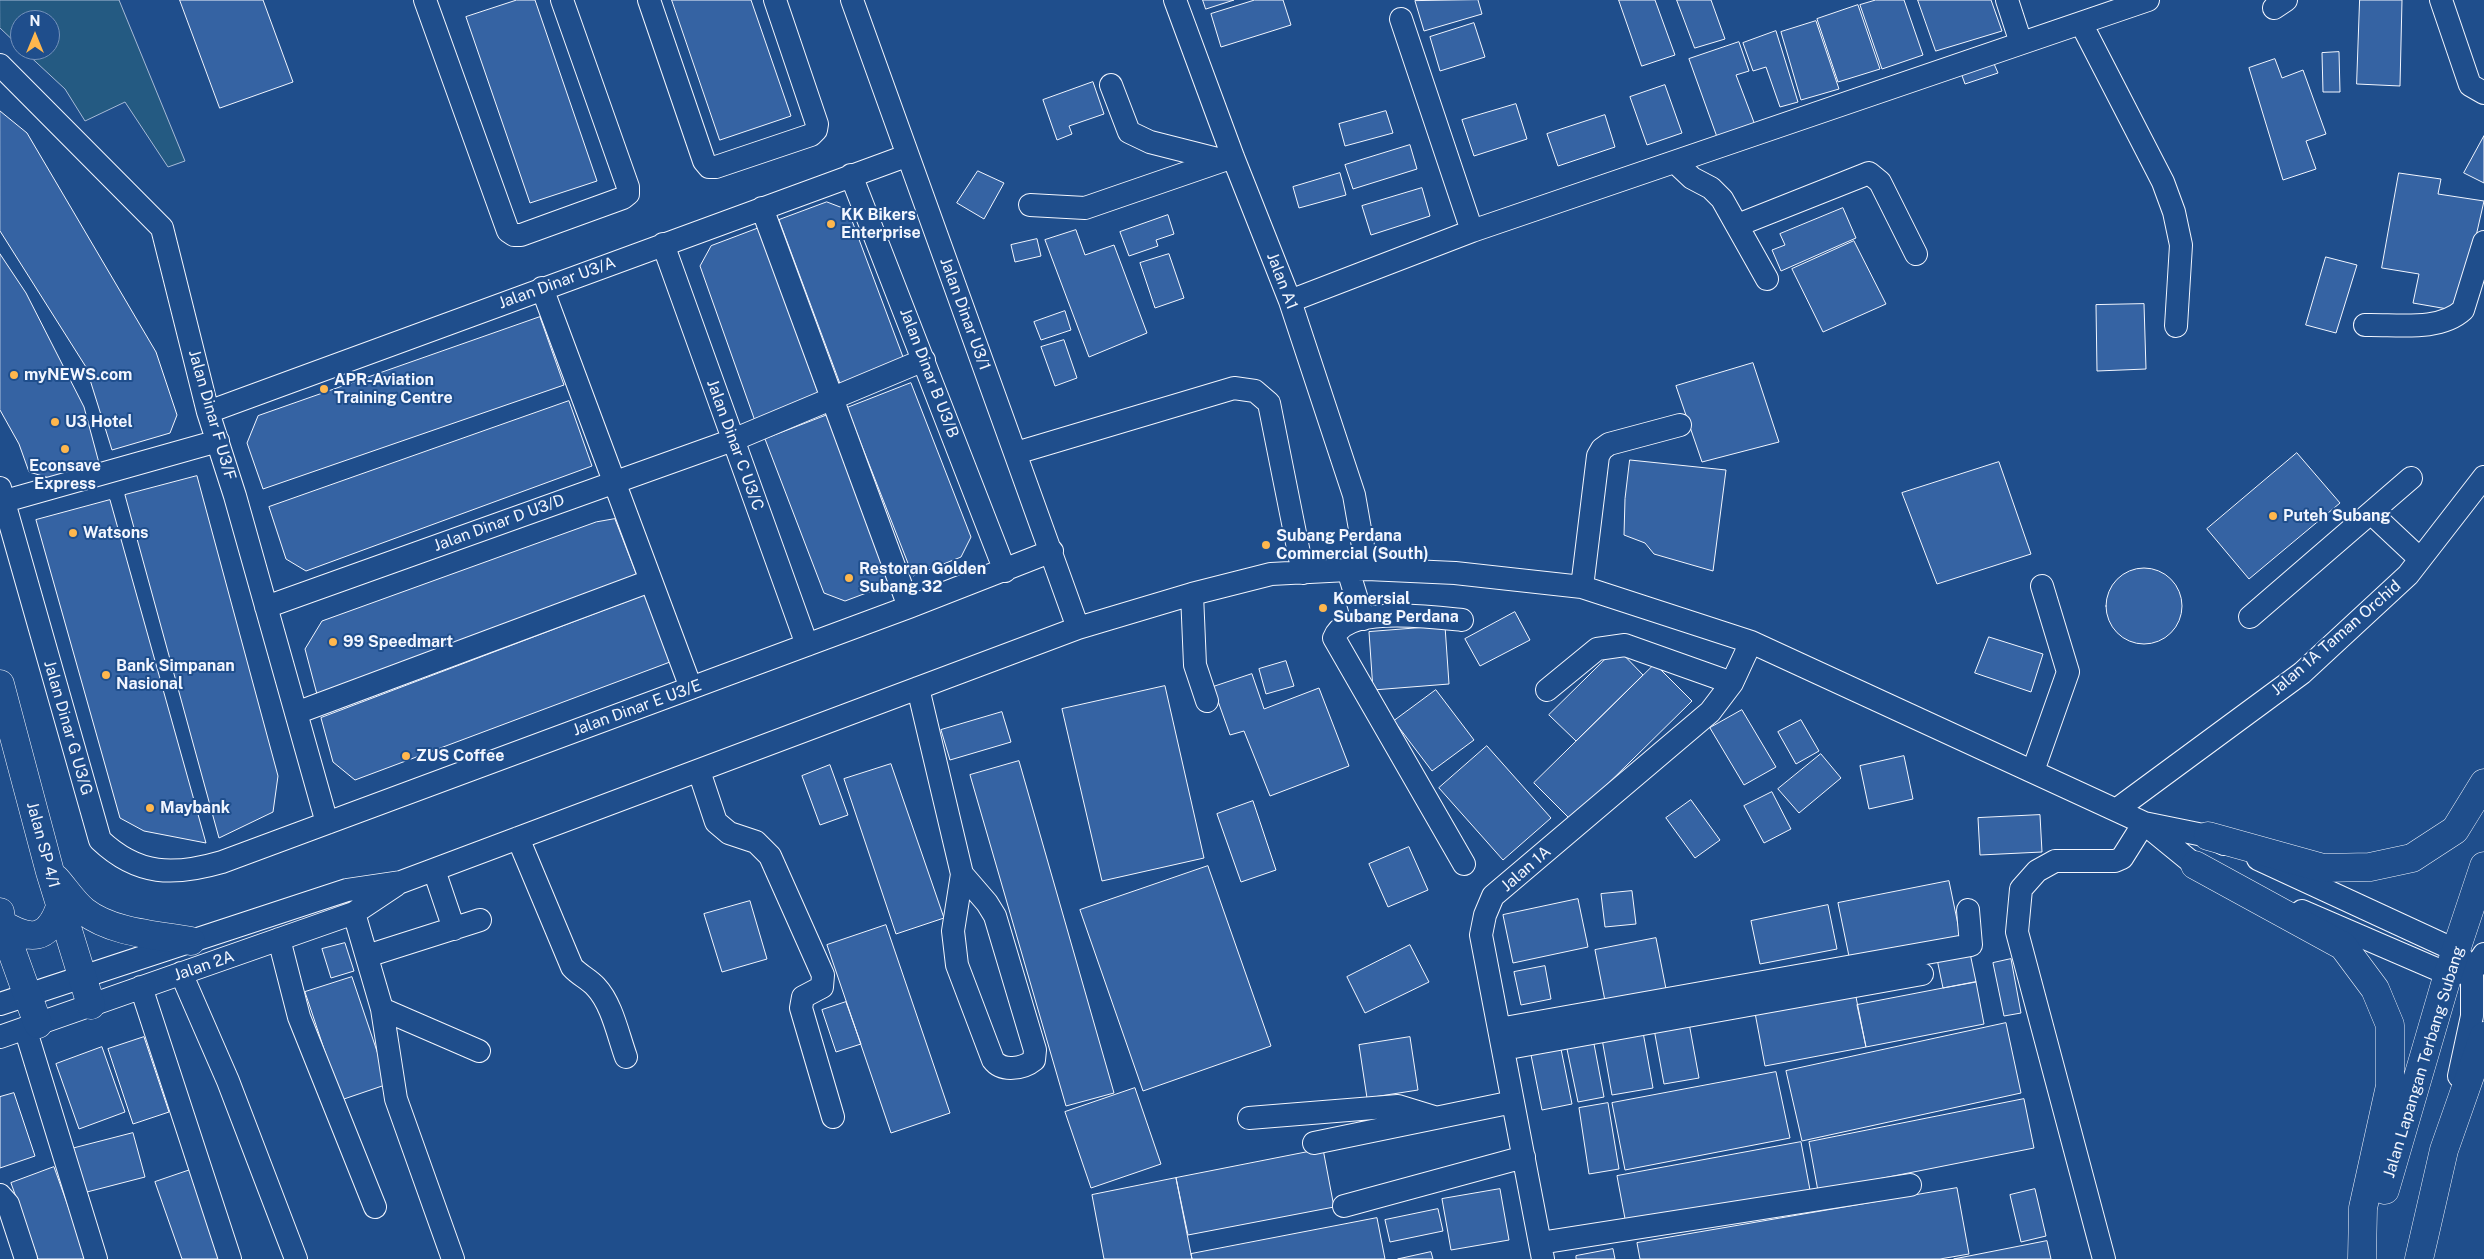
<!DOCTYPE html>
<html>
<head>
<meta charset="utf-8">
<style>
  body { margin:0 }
  #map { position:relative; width:2484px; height:1259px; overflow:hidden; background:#1f4e8c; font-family:"Public Sans",sans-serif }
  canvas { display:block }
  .north { position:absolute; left:10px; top:10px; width:50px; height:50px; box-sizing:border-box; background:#1f4e8c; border:1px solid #7391ba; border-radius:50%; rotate:0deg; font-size:14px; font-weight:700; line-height:20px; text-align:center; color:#f2f6ff }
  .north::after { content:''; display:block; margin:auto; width:18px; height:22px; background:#ffb74d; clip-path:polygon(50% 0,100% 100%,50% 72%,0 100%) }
</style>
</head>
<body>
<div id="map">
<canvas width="2484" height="1259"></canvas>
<div class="north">N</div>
</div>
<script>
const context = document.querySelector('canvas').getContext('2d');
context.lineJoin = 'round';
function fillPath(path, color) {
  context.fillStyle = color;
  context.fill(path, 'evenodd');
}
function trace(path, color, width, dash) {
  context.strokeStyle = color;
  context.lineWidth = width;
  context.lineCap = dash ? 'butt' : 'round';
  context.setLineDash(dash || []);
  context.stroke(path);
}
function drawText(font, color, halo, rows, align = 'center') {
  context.font = font + ' "Public Sans",sans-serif';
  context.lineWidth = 4;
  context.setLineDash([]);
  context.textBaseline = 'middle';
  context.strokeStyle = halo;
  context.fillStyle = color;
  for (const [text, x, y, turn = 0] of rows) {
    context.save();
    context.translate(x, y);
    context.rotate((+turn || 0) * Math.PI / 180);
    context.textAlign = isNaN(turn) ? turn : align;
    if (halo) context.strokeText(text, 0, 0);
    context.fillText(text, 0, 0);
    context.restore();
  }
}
const green = new Path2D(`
  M 0,0 L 119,0 L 185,161 L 168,167 L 125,102 L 85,121 L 65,89 L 23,50 L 50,50 L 50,20 L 20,20 L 20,47 L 0,28 Z`);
const building = new Path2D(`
  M 180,0 L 263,0 L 293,82 L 220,108 Z
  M 517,0 L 535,0 L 597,181 L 530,203 L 466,17 Z
  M 672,0 L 751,0 L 791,116 L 720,140 Z
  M 1203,0 L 1234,0 L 1206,9 Z
  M 1255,0 L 1283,0 L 1291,25 L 1221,47 L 1211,14 Z
  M 1478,0 L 1482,14 L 1424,31 L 1415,1 Z
  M 1619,0 L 1655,0 L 1675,55 L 1642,66 Z
  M 1677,0 L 1711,0 L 1725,39 L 1695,48 Z
  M 1876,0 L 1904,0 L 1923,55 L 1882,69 L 1860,5 Z
  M 1918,0 L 1991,0 L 2002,31 L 1936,51 Z
  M 2360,0 L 2402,0 L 2400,86 L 2357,84 Z
  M 1858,5 L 1880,69 L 1838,82 L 1817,19 Z
  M 1816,21 L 1839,89 L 1801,100 L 1781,32 Z
  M 1474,23 L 1485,57 L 1440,71 L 1430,37 Z
  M 1776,31 L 1798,102 L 1780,107 L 1766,67 L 1753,71 L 1743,43 Z
  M 1739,42 L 1749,71 L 1736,75 L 1755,125 L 1717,137 L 1689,59 Z
  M 2339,52 L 2340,92 L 2323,92 L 2322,53 Z
  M 1992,59 L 1998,73 L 1965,84 L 1960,70 Z
  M 2275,59 L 2282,78 L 2303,70 L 2326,134 L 2306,141 L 2316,169 L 2283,180 L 2249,68 Z
  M 1093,82 L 1104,114 L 1069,126 L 1072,134 L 1057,140 L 1043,100 Z
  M 1665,85 L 1682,133 L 1647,145 L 1630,97 Z
  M 1516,104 L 1527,139 L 1474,156 L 1462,120 Z
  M 0,111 L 27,133 L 156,352 L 177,415 L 170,433 L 112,450 L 86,367 L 0,231 Z
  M 1386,111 L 1393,133 L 1345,146 L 1339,124 Z
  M 1605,115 L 1615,147 L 1558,166 L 1547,134 Z
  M 2484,136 L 2484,183 L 2464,173 Z
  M 1410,145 L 1417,169 L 1353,189 L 1345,165 Z
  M 978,171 L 1004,183 L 984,219 L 957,203 Z
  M 1340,173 L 1346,195 L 1299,208 L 1293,187 Z
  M 2399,173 L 2441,179 L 2438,194 L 2484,201 L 2459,311 L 2413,303 L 2419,274 L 2382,268 Z
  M 1422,188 L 1430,216 L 1371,235 L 1362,206 Z
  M 827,202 L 848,210 L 906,365 L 842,389 L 779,220 Z
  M 1843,208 L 1856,238 L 1781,271 L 1772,250 L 1785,245 L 1780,234 Z
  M 1168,215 L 1174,234 L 1156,240 L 1158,246 L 1129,256 L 1120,232 Z
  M 759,228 L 820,398 L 755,421 L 700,266 L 711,246 Z
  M 1076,230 L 1085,255 L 1114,245 L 1147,333 L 1089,357 L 1045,240 Z
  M 1037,239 L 1041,256 L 1015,262 L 1011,245 Z
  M 1854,241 L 1886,304 L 1823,332 L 1792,269 Z
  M 0,254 L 26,293 L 84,407 L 99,463 L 53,479 L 29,472 L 19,444 L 0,410 Z
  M 1169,254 L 1184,298 L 1155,308 L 1140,263 Z
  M 2326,257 L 2357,265 L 2336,333 L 2306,325 Z
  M 2144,304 L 2146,369 L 2097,371 L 2096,305 Z
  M 1065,311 L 1071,330 L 1041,340 L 1034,322 Z
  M 540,317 L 564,385 L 263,489 L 247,443 L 258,416 Z
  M 1064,340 L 1077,378 L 1055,386 L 1041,347 Z
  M 1753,363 L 1779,442 L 1702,462 L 1676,386 Z
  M 911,383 L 971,537 L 961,557 L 913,576 L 847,408 Z
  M 569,401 L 592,466 L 306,571 L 286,559 L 269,507 Z
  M 830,414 L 893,583 L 845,601 L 824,593 L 765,439 Z
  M 2297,453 L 2340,503 L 2249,579 L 2207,529 Z
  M 1630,460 L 1726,470 L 1713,571 L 1654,554 L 1645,543 L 1624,535 L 1625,499 Z
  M 1999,462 L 2031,554 L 1937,584 L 1902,493 Z
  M 197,476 L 278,776 L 273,812 L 219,838 L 125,495 Z
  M 110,500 L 206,843 L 144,831 L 120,818 L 36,520 Z
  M 615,519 L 639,581 L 319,702 L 305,649 L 322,621 L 596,522 Z
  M2106 606a38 38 0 1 1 76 0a38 38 0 1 1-76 0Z
  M 645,595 L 670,662 L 355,780 L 333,762 L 321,718 Z
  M 1515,612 L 1530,640 L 1480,666 L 1465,639 Z
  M 1445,626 L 1449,684 L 1373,690 L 1369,632 Z
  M 1989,637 L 2043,654 L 2031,692 L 1975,673 Z
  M 1617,648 L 1643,675 L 1576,741 L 1549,715 Z
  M 1286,661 L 1294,686 L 1266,694 L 1259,669 Z
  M 1655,664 L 1692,701 L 1571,820 L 1534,783 Z
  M 1252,674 L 1264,709 L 1319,688 L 1349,766 L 1270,796 L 1244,731 L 1230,735 L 1213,687 Z
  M 1165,686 L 1204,858 L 1102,881 L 1062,709 Z
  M 1436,690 L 1474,740 L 1432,771 L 1394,721 Z
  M 1742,710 L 1776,767 L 1744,785 L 1710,728 Z
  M 1002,712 L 1011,742 L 950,760 L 941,730 Z
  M 1801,720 L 1819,751 L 1796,764 L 1778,732 Z
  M 1487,746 L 1551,818 L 1503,860 L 1439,788 Z
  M 1821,754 L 1841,778 L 1799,813 L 1778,789 Z
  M 1904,756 L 1913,799 L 1869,809 L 1860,766 Z
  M 1019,761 L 1114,1093 L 1066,1106 L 970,775 Z
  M 891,764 L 944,918 L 896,934 L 844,779 Z
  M 830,765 L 848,815 L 820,825 L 802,776 Z
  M 1772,792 L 1791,829 L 1764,843 L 1744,806 Z
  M 1691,800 L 1720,840 L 1695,858 L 1666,818 Z
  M 1253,801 L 1276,870 L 1241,882 L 1217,814 Z
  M 2040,815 L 2042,852 L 1980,855 L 1978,818 Z
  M 1409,847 L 1428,890 L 1388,907 L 1369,864 Z
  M 1208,866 L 1271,1046 L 1143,1091 L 1080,910 Z
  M 1949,881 L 1962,944 L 1851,966 L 1838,903 Z
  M 1632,891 L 1636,924 L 1605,927 L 1601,894 Z
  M 1578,899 L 1588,947 L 1513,963 L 1503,915 Z
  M 750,901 L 767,959 L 722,972 L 704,914 Z
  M 1828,905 L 1837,949 L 1760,964 L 1751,921 Z
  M 886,925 L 950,1113 L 891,1133 L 827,945 Z
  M 1656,938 L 1667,994 L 1606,1006 L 1595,950 Z
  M 345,943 L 354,971 L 331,978 L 322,949 Z
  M 1410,945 L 1429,982 L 1365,1013 L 1347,977 Z
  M 1970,953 L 1976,982 L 1943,988 L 1937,959 Z
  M 2011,959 L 2021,1013 L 2004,1016 L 1993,963 Z
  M 1545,966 L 1551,999 L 1521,1005 L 1514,972 Z
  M 352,977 L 388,1084 L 341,1100 L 305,992 Z
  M 1852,977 L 1866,1047 L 1765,1066 L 1752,997 Z
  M 1976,982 L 1984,1024 L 1866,1047 L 1857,1005 Z
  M 846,1002 L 861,1044 L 836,1052 L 822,1010 Z
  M 1689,1023 L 1699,1078 L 1664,1084 L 1654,1029 Z
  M 2006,1023 L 2021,1093 L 1802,1141 L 1786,1071 Z
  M 1643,1032 L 1653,1088 L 1612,1095 L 1602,1039 Z
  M 144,1037 L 169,1112 L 133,1124 L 108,1049 Z
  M 1410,1037 L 1418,1090 L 1367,1098 L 1359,1045 Z
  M 1594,1044 L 1604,1097 L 1578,1102 L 1567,1049 Z
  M 102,1047 L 125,1112 L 79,1129 L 56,1064 Z
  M 1561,1049 L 1572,1104 L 1542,1110 L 1531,1055 Z
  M 1776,1072 L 1790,1138 L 1625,1170 L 1612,1103 Z
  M 1135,1088 L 1161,1164 L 1091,1188 L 1065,1112 Z
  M 14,1093 L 35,1156 L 0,1168 L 0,1097 Z
  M 2024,1099 L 2034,1148 L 1818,1191 L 1809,1142 Z
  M 1608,1103 L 1619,1169 L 1589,1174 L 1579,1108 Z
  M 133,1133 L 145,1177 L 83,1193 L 71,1149 Z
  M 1801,1142 L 1810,1190 L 1626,1224 L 1617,1176 Z
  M 1323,1149 L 1334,1207 L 1188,1235 L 1176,1178 Z
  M 54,1167 L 87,1259 L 38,1259 L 11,1183 Z
  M 196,1168 L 227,1259 L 182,1259 L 155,1182 Z
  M 1176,1178 L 1192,1259 L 1104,1259 L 1092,1195 Z
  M 1957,1188 L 1969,1254 L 1940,1259 L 1640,1259 L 1637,1243 Z
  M 1500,1189 L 1509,1240 L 1451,1250 L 1442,1199 Z
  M 2035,1189 L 2046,1236 L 2021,1242 L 2010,1195 Z
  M 1438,1209 L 1443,1231 L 1390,1242 L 1385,1220 Z
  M 1377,1218 L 1385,1259 L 1192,1259 L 1191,1254 Z
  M 2047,1241 L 2051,1259 L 1954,1259 Z
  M 1613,1249 L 1615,1259 L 1576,1259 L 1576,1256 Z
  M 1431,1252 L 1433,1259 L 1398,1259 Z`);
const minor = new Path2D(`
  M 425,0 L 508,231 L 514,235 L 521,235 L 623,198 L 628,194 L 628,187 L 562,0
  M 649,0 L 704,161 L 709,167 L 716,167 L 811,135 L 816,130 L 817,124 L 775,0
  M 852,0 L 1078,628
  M 1175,0 L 1233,157 L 1290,301 L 1354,495 L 1367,569
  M 2007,0 L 2021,43
  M 2441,0 L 2470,85 L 2484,93
  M 2274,8 L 2286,0
  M 1401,19 L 1472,231
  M 2081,23 L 2163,182 L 2174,212 L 2181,245 L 2176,326
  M 0,65 L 162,228 L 208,412 L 235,496 L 327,823
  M 1111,85 L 1129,132 L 1150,142 L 1221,160
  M 1675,162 L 1692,178 L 1711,188 L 1722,199 L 1767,279
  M 851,175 L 1005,571
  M 1030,205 L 1085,208 L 1233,157
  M 762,208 L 909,607
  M 1738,225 L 1869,173 L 1880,182 L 1916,254
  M 663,244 L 807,645
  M 542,288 L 691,688
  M 1290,301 L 1472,231 L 2148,0
  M 2365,325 C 2396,324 2439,332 2463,310 L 2484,242
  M 208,412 L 906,156
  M 1016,453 L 1234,388 L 1255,391 L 1269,403 L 1303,573
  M 0,488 L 100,840 C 138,876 174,876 222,862 L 909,607 L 1052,551
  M 5,501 L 218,441
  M 2371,513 L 2420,559
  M 1348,570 L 1363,619
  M 1582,587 L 1598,456 L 1602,449 L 1609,444 L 1680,425
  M 1192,594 L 1195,665 L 1207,701
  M 266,607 L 733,440 L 924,360
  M 2250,617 L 2411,478
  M 1462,620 C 1434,617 1346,605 1334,638 L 1464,864
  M 918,688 L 962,874 L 987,903 L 995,916 L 1035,1050 L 1034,1060 C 1023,1069 1002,1072 993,1060 L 957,965 L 953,931 L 962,874
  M 1547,690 L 1597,649 L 1625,645 L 1732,683
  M 296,713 L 650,581
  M 699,771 L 716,822 L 729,833 L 756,842 L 770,856 L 823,975 L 822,987 L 803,997 L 801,1008 L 833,1117
  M 2033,771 L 2068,672 L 2042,586
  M 2116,810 L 2302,673 L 2408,575 L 2484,477
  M 2146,825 L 2195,865 L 2211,872
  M 518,838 L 572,967 C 579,975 589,979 596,987 C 612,1004 618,1035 626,1057
  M 2258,859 L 2457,951 L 2472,972 L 2472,1016 L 2459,1076
  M 434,870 L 454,929
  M 2302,911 L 2448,974 L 2465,972
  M 354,913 L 382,1009 L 396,1099 L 453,1259
  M 279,939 L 299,1017 L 375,1207
  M 367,956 L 480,920
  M 2472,972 L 2484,954
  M 181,973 L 228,1081 L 296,1259
  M 141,987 L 230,1259
  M 0,1004 L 347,890 L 401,882 L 1078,628 L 1192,594 L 1271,574 L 1367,569 L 1455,573 L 1582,587 L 1751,642 L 2144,823 L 2208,836 L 2224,844
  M 382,1009 L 479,1051
  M 25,1028 L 96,1259
  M 1499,1029 L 1971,945 L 1968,910
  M 0,1037 L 354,913 L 396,885
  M 1503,1049 L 1922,974
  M 1249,1118 L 1398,1106 L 1434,1117
  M 1314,1143 L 1513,1102
  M 0,1195 L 8,1204 L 26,1259
  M 1344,1206 L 1524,1157
  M 1540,1243 L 1910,1185
  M 1543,1259 L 1481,935 L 1485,915 L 1493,896 L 1710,712 L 1732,683 L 1751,642
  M 2104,1259 L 2017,932 L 2021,889 L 2037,871 L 2055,861 L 2115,861 L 2122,858 L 2144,823`);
const major = new Path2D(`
  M 0,684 L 50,872 L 91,1005
  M 2208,836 L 2323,868 L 2370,867 L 2412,858 L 2455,830 L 2484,783
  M 2195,865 L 2343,946 L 2375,989 L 2390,1025 L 2390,1086 L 2363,1208 L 2362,1259
  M 56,879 C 65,889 73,902 84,911 C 112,933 157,935 191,941
  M 0,912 L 2,924 L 38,1024
  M 2,924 C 30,941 48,941 60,907
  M 2385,1190 L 2448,974 L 2484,866
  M 2419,1259 L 2444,1150 L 2484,1036`);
const markers = [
  [831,224,5,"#ffb74d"],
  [14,375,5,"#ffb74d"],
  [324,389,5,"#ffb74d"],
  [55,422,5,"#ffb74d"],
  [65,449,5,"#ffb74d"],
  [2273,516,5,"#ffb74d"],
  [73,533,5,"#ffb74d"],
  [1266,545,5,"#ffb74d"],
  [849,578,5,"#ffb74d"],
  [1323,608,5,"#ffb74d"],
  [333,642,5,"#ffb74d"],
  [106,675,5,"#ffb74d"],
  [406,756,5,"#ffb74d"],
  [150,808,5,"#ffb74d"]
];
const poiNames = [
  ["KK Bikers",841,215],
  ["Enterprise",841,233],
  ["myNEWS.com",24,375],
  ["APR-Aviation",334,380],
  ["Training Centre",334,398],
  ["U3 Hotel",65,422],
  ["Econsave",65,466,"center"],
  ["Express",65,484,"center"],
  ["Puteh Subang",2283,516],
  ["Watsons",83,533],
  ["Subang Perdana",1276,536],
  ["Commercial (South)",1276,554],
  ["Restoran Golden",859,569],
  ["Subang 32",859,587],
  ["Komersial",1333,599],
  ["Subang Perdana",1333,617],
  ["99 Speedmart",343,642],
  ["Bank Simpanan",116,666],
  ["Nasional",116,684],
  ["ZUS Coffee",416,756],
  ["Maybank",160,808]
];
const streetNames = [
  ["Jalan A1",1282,281,69],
  ["Jalan Dinar U3/A",557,283,-20],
  ["Jalan Dinar U3/1",965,314,70],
  ["Jalan Dinar B U3/B",929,373,69],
  ["Jalan Dinar F U3/F",212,415,74],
  ["Jalan Dinar C U3/C",735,445,70],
  ["Jalan Dinar D U3/D",499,523,-20],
  ["Jalan 1A Taman Orchid",2336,638,-41],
  ["Jalan Dinar E U3/E",637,708,-20],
  ["Jalan Dinar G U3/G",68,728,74],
  ["Jalan SP 4/1",43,845,75],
  ["Jalan 1A",1526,869,-41],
  ["Jalan 2A",204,966,-19],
  ["Jalan Lapangan Terbang Subang",2424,1062,-73]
];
fillPath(green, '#245a82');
trace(green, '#a8bbd7', 1);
fillPath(building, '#3563a3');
trace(building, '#f2f6ff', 1);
trace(minor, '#f2f6ff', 24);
trace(major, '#f2f6ff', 29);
trace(minor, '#1f4e8c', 22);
trace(major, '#1f4e8c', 28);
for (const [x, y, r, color] of markers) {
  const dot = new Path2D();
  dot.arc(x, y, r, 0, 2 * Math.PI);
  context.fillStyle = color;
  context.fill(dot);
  trace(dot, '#1f4e8c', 2);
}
drawText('bold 16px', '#f2f6ff', '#1f4e8c', poiNames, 'left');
drawText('16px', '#f2f6ff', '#1f4e8c', streetNames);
</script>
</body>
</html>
